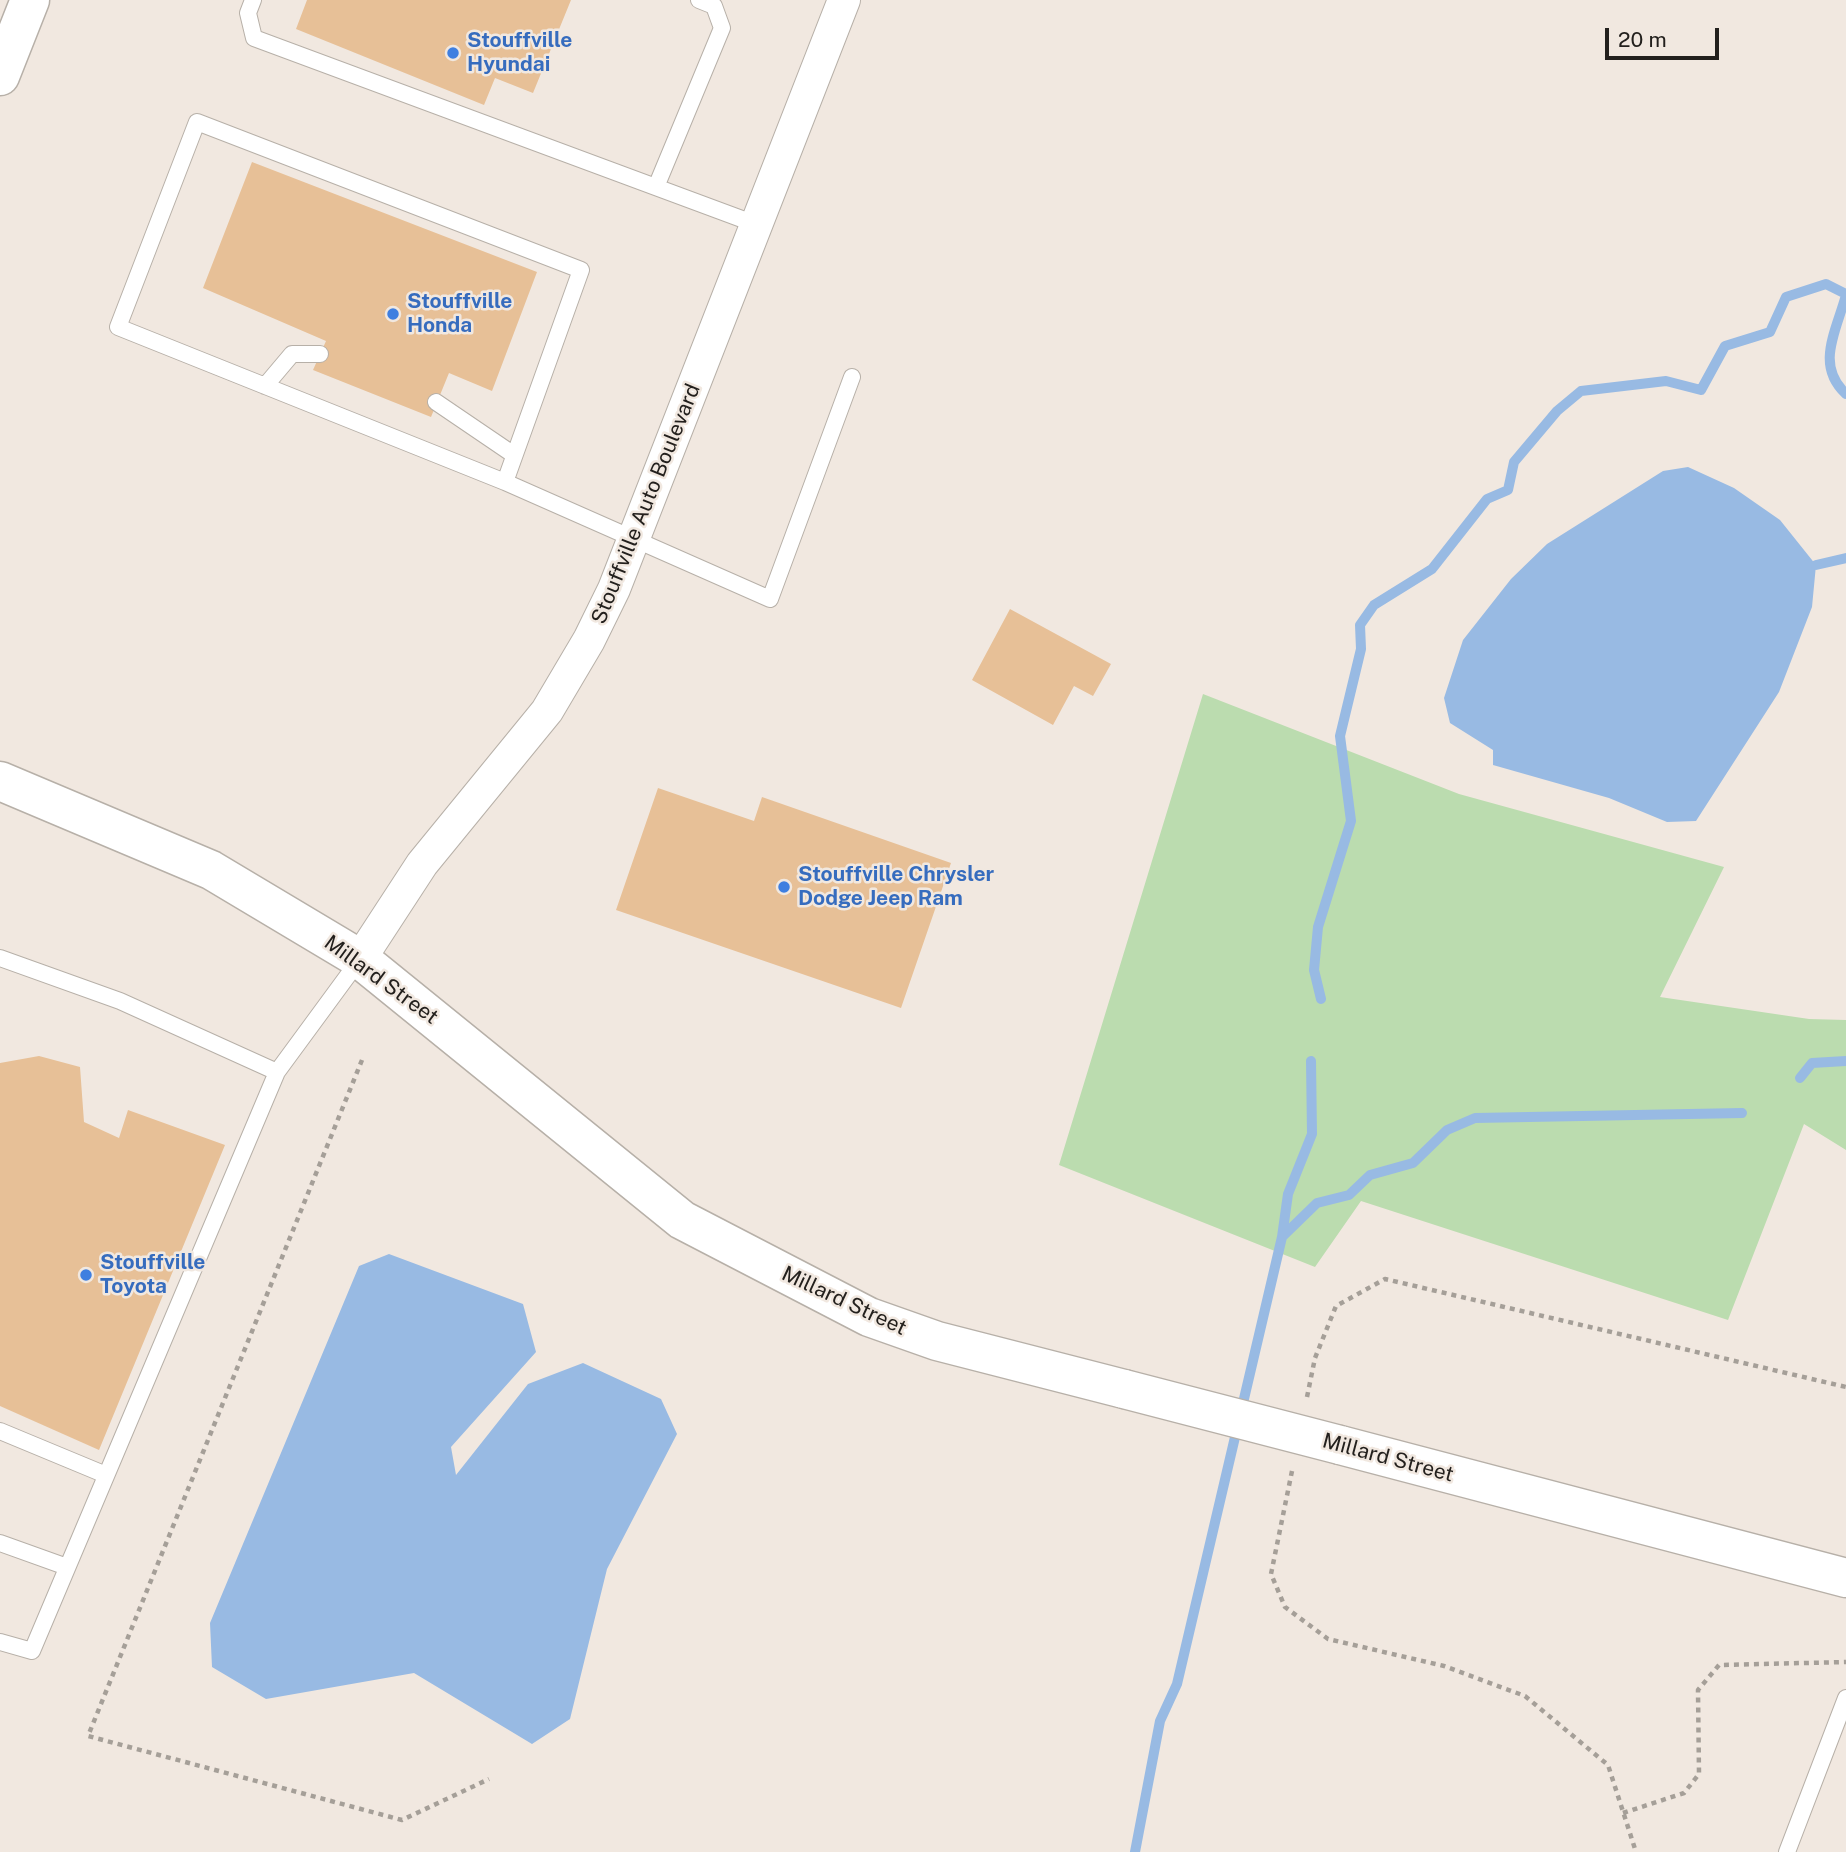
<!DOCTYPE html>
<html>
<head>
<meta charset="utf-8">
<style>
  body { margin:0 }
  #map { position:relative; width:1846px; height:1852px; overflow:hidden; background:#f1e8e0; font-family:"Public Sans",sans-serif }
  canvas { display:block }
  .scale { position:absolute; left:1605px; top:28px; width:114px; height:32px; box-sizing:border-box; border:4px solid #23201d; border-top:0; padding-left:9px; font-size:21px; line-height:24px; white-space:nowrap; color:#23201d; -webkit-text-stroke:5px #f1e8e0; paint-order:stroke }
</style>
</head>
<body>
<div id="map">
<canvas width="1846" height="1852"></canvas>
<div class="scale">20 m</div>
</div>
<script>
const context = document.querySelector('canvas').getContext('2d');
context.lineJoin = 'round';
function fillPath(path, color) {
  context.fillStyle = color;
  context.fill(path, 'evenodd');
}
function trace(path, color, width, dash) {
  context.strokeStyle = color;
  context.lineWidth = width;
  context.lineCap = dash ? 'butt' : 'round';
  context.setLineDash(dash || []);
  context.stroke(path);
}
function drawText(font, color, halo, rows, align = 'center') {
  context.font = font + ' "Public Sans",sans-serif';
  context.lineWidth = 5;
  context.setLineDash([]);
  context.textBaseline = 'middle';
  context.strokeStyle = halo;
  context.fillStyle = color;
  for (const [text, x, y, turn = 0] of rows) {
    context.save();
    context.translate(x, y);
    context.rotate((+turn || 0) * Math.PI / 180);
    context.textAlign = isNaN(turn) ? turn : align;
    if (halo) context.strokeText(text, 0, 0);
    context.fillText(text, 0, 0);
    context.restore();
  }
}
const green = new Path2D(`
  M 1203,694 L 1459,794 L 1724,867 L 1660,997 L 1809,1019 L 1846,1020 L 1846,1150 L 1804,1124 L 1728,1320 L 1361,1201 L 1315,1267 L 1059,1165 Z`);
const water = new Path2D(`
  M 1688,467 L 1734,488 L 1780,520 L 1816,565 L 1812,607 L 1779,692 L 1696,821 L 1667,822 L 1609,798 L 1493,765 L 1493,750 L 1450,723 L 1444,698 L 1463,640 L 1511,579 L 1547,544 L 1663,471 Z
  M 389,1254 L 523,1304 L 536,1352 L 451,1447 L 456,1475 L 528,1384 L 583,1363 L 661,1399 L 677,1434 L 607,1569 L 570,1719 L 532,1744 L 414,1673 L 266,1699 L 212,1667 L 210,1623 L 359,1266 Z`);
const stream = new Path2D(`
  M 1846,295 C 1836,332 1815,365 1846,394
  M 1816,565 L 1846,558
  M 1321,999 L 1314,970 L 1318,927 L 1351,821 L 1340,736 L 1361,649 L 1360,625 L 1374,605 L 1432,569 L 1487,499 L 1508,490 L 1514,462 L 1557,411 L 1581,391 L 1666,381 L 1701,390 L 1725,346 L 1770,332 L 1786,297 L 1826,284 L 1846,294
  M 1800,1078 L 1812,1063 L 1846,1061
  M 1282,1237 L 1317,1203 L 1349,1195 L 1370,1175 L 1413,1163 L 1447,1130 L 1475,1118 L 1742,1113
  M 1135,1852 L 1160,1721 L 1177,1684 L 1282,1237 L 1288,1194 L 1312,1134 L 1311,1061`);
const building = new Path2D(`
  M 307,0 L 571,0 L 533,93 L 495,78 L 484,105 L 296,29 Z
  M 252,162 L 537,272 L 492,391 L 449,373 L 431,417 L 313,370 L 326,341 L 203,288 Z
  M 1010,609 L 1111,664 L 1093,696 L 1074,686 L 1053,725 L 972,680 Z
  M 658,788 L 754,821 L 762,797 L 951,863 L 901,1008 L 616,910 Z
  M 39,1056 L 80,1067 L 84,1122 L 119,1138 L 128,1110 L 225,1145 L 99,1450 L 0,1406 L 0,1063 Z`);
const path = new Path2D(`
  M 362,1060 L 88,1736 L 402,1820 L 489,1779
  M 1307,1397 L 1315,1358 L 1336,1306 L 1385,1279 L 1846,1387
  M 1292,1471 L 1271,1574 L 1285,1607 L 1328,1639 L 1444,1666 L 1525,1696 L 1608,1765 L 1636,1852
  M 1623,1813 L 1684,1793 L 1699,1774 L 1698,1690 L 1719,1665 L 1846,1662`);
const lane = new Path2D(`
  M 253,0 L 248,13 L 254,38 L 758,225
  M 656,187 L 722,28 L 714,6 L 699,0
  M 265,386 L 292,354 L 320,354
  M 436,402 L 514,455
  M 505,482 L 118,327 L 197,122 L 581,270 L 505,482 L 770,599 L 852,377
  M 0,958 L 120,1001 L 277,1072
  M 0,1431 L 106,1475
  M 0,1543 L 67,1567
  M 0,1642 L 32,1651 L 277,1072 L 360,959
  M 1787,1852 L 1846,1698`);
const street = new Path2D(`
  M 360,959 L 422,864 L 547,711 L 589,640 L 614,589 L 844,0`);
const secondary = new Path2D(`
  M 0,781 L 211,870 L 360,959 L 682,1220 L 869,1317 L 937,1341 L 1124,1389
  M 1340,1445 L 1846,1578`);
const primary = new Path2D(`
  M 0,76 L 30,0`);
const secondaryBridge = new Path2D(`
  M 1124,1389 L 1340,1445`);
const markers = [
  [453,53,7,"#3f7fe0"],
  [393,314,7,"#3f7fe0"],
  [784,887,7,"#3f7fe0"],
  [86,1275,7,"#3f7fe0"]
];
const shopNames = [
  ["Stouffville",467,41],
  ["Hyundai",467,65],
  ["Stouffville",407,302],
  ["Honda",407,326],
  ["Stouffville Chrysler",798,875],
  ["Dodge Jeep Ram",798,899],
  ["Stouffville",100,1263],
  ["Toyota",100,1287]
];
const streetNames = [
  ["Stouffville Auto Boulevard",646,504,-68],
  ["Millard Street",381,980,36],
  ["Millard Street",844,1301,25],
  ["Millard Street",1388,1458,15]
];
fillPath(green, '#bbdcaf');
fillPath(water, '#98bae3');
trace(stream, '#98bae3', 10);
fillPath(building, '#e7c097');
trace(lane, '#b7b0a8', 18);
trace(street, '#b7b0a8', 34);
trace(secondary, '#b7b0a8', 41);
trace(primary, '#b7b0a8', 41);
trace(path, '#a59f98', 4.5, [5, 5]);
trace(lane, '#fff', 16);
trace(street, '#fff', 32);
trace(secondary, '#fff', 38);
trace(primary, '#fff', 38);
trace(secondaryBridge, '#b7b0a8', 41, []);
trace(secondaryBridge, '#fff', 38);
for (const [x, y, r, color] of markers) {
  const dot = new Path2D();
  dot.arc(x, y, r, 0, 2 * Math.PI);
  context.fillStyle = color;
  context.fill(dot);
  trace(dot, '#f1e8e0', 2.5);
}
drawText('bold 21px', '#366cbe', '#f1e8e0', shopNames, 'left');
drawText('21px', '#23201d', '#f1e8e0', streetNames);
</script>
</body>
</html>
